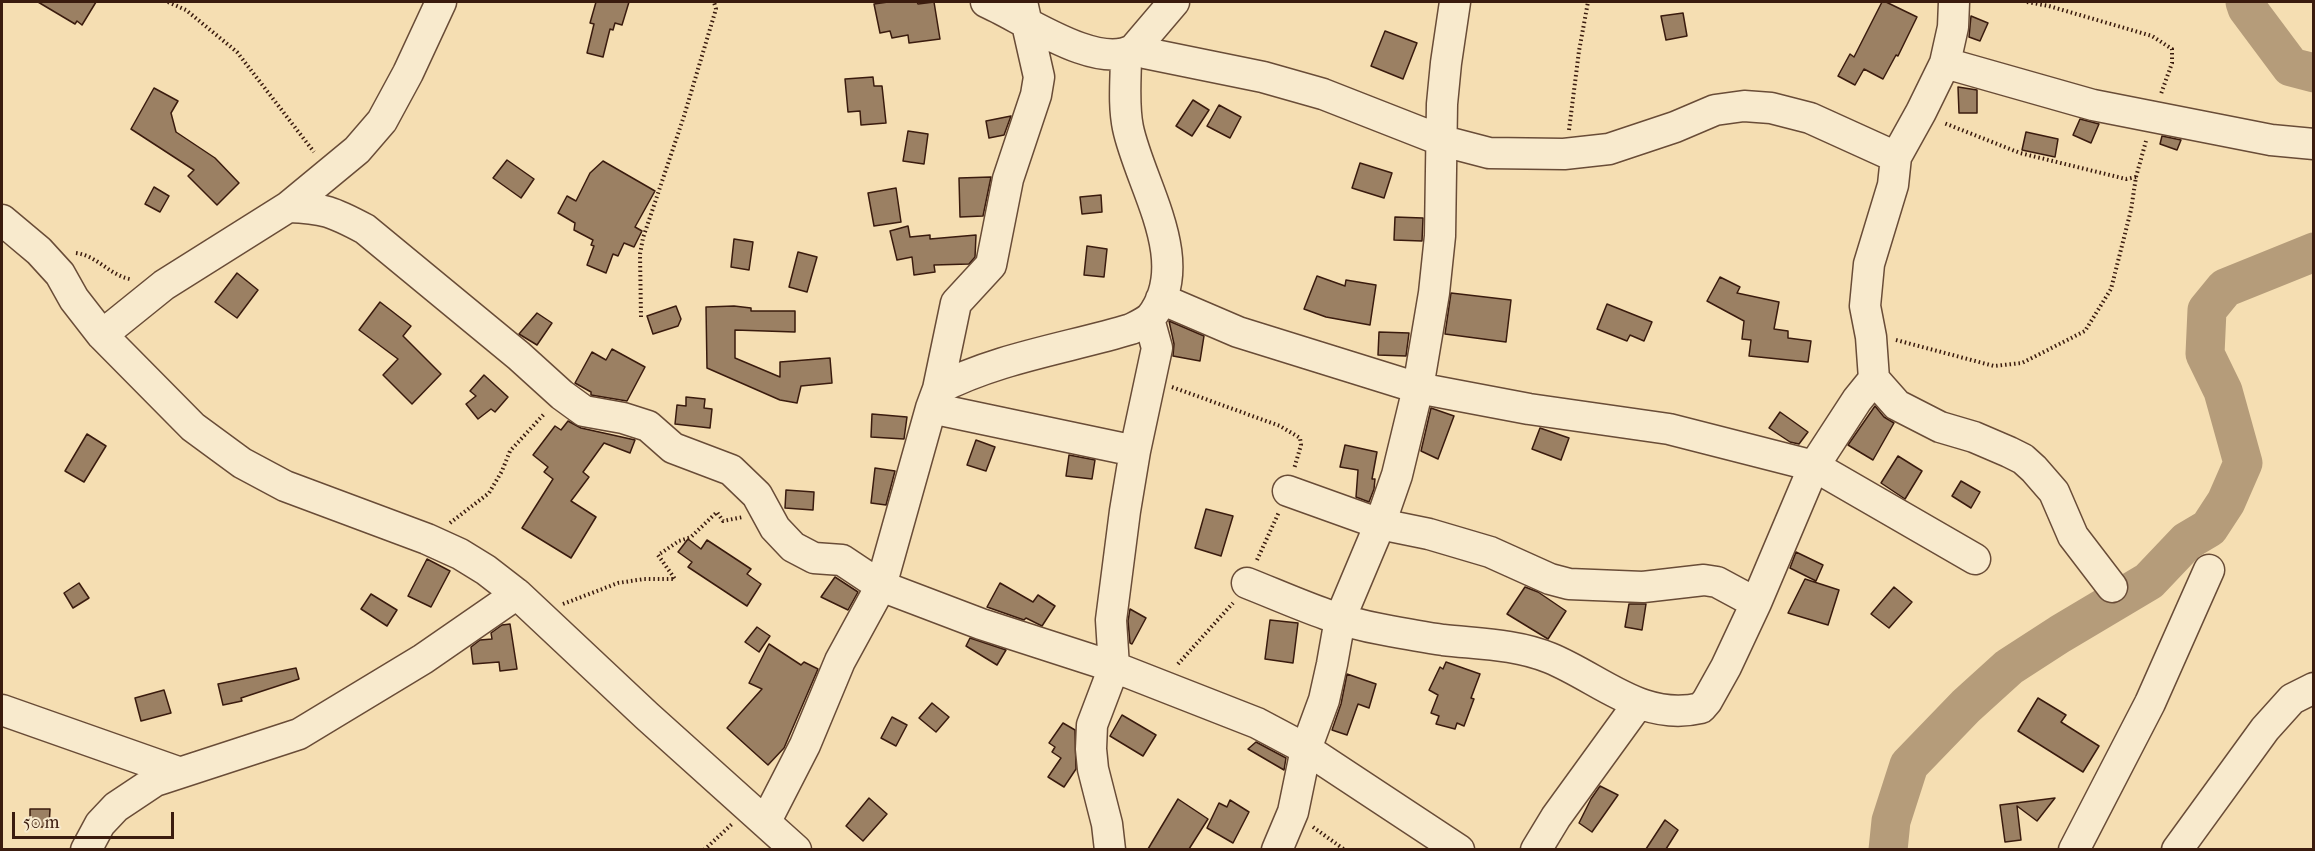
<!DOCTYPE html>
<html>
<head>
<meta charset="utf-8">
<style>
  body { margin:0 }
  #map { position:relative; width:2315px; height:851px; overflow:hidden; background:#f5deb2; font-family:"IM FELL French Canon",serif }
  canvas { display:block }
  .frame { position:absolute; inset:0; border:3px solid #3a1b0e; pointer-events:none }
  .scale { position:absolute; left:12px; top:812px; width:162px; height:27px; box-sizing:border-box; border:3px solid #3a1b0e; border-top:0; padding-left:8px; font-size:18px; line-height:21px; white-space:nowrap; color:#3a1b0e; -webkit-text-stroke:4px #f8eacd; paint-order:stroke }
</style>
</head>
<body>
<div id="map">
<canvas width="2315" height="851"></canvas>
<div class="frame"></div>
<div class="scale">50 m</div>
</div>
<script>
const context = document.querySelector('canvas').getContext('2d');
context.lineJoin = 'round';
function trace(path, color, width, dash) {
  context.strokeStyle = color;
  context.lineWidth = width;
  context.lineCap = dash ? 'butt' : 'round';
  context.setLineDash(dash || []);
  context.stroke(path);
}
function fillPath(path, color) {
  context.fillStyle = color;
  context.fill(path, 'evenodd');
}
const river = new Path2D(`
  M 2245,2 L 2247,8 L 2291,67 L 2314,73
  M 1888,850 L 1891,821 L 1909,765 L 1966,706 L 2009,667 L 2060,634 L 2149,581 L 2187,541 L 2209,528 L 2226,502 L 2243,463 L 2223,391 L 2205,354 L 2207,310 L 2225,288 L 2314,252`);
const building = new Path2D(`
  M 38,2 L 96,2 L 82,25 L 77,21 L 75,24 Z
  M 596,2 L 629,2 L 622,25 L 615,23 L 613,30 L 610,29 L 603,57 L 587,53 L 594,24 L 590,23 Z
  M 888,2 L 917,2 L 918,4 L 934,2 L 940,39 L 909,43 L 908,35 L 892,38 L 890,31 L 880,33 L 874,4 Z
  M 1882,2 L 1886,2 L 1917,17 L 1898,56 L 1896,55 L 1883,79 L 1864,69 L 1855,85 L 1838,76 L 1850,54 L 1854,57 Z
  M 1683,13 L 1687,36 L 1666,40 L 1661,16 Z
  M 1971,16 L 1988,23 L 1980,41 L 1969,37 Z
  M 1385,31 L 1417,43 L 1403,79 L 1371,66 Z
  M 873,77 L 874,86 L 882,86 L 886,123 L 861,125 L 860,111 L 848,112 L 845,79 Z
  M 1958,87 L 1977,90 L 1977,113 L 1959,113 Z
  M 154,88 L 178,101 L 171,113 L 176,132 L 215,158 L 239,183 L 217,205 L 188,176 L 194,170 L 131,129 Z
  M 1193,100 L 1209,110 L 1192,136 L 1176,126 Z
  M 1219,105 L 1241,117 L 1230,138 L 1207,126 Z
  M 1011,116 L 1004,135 L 989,138 L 986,121 Z
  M 2080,119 L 2099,124 L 2091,143 L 2073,135 Z
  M 908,131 L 928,134 L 924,164 L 903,161 Z
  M 2026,132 L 2058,139 L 2055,157 L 2022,150 Z
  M 2162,136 L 2181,140 L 2177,150 L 2160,144 Z
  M 507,160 L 534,179 L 521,198 L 493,178 Z
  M 603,161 L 655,191 L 635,227 L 642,231 L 634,247 L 624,243 L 618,256 L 613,254 L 606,273 L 587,265 L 594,246 L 591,245 L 593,240 L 574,230 L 575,223 L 558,213 L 567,196 L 576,201 L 590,173 Z
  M 1360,163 L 1392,173 L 1384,198 L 1352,188 Z
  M 991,177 L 983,216 L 960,217 L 959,178 Z
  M 154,187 L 169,196 L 160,212 L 145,204 Z
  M 896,188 L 901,222 L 874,226 L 868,193 Z
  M 1101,195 L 1102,212 L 1082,214 L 1080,197 Z
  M 1395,217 L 1423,218 L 1422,241 L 1394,240 Z
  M 908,226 L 910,237 L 930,235 L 930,239 L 976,235 L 975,257 L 969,264 L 934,265 L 935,272 L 914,275 L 912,257 L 897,260 L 890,231 Z
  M 734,239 L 753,242 L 749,270 L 731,267 Z
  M 1087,246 L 1107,249 L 1104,277 L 1084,275 Z
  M 798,252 L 817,257 L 807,292 L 789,287 Z
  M 237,273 L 258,290 L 237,318 L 215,302 Z
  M 1317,276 L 1345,286 L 1346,280 L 1376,285 L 1370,325 L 1326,317 L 1304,309 Z
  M 1720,277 L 1740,287 L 1737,293 L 1779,302 L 1774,329 L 1788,331 L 1788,338 L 1811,341 L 1808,362 L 1749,356 L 1751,340 L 1742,339 L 1744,321 L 1707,301 Z
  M 1451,293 L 1511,300 L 1506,342 L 1445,334 Z
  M 380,302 L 411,326 L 403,336 L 441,374 L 412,404 L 383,375 L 398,359 L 359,330 Z
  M 1607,304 L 1652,322 L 1644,341 L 1630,335 L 1627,341 L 1597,329 Z
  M 676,306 L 681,319 L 678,326 L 653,334 L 647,316 Z
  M 734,306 L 751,308 L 751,311 L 795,311 L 795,332 L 735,330 L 735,358 L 780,377 L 780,362 L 830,358 L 832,383 L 801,386 L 797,403 L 780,400 L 707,368 L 706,307 Z
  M 537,313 L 552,323 L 537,345 L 519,334 Z
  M 1169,321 L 1204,336 L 1200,361 L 1173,356 L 1174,344 Z
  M 1379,332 L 1409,333 L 1406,356 L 1378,355 Z
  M 612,349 L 645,367 L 627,401 L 591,395 L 591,392 L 575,383 L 592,352 L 606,360 Z
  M 484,375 L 508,397 L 495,412 L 491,409 L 478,419 L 466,404 L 476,396 L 470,391 Z
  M 686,397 L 705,399 L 704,408 L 712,409 L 710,428 L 675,424 L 677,405 L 686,406 Z
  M 1875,406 L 1884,417 L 1894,423 L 1873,460 L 1848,445 Z
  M 1431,408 L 1454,416 L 1438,459 L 1421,451 Z
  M 1780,412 L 1808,432 L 1799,444 L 1790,442 L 1769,428 Z
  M 872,414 L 907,417 L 904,439 L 871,437 Z
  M 568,421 L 581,428 L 635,440 L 630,453 L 604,443 L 583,472 L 589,477 L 571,501 L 596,517 L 571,558 L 522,528 L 553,479 L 544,472 L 548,467 L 533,455 L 555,426 L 561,430 Z
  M 1540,428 L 1569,438 L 1561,460 L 1532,449 Z
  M 87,434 L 106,446 L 84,482 L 65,471 Z
  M 976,440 L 995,447 L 986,471 L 967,465 Z
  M 1345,445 L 1377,452 L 1372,479 L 1375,479 L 1374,489 L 1369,502 L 1356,497 L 1358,470 L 1340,467 Z
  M 1069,455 L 1095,460 L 1092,479 L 1066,476 Z
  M 1898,456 L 1922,471 L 1905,499 L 1881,483 Z
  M 875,468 L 895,471 L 886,505 L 871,503 Z
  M 1961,481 L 1980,492 L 1971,508 L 1952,496 Z
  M 786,490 L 814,492 L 813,510 L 785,508 Z
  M 1206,509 L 1233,516 L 1221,556 L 1195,548 Z
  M 688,539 L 701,549 L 707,540 L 751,569 L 747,574 L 761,584 L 747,606 L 688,567 L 692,562 L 678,552 Z
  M 1796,552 L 1823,565 L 1816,581 L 1790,568 Z
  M 427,559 L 450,571 L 431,607 L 408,596 Z
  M 835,577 L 858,592 L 848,610 L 821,597 Z
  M 1805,579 L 1839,590 L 1828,625 L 1788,613 Z
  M 79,583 L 89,598 L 73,608 L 64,593 Z
  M 1000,583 L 1033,602 L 1038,595 L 1055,606 L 1042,626 L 1026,618 L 1024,620 L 987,607 Z
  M 1525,587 L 1538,592 L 1566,611 L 1548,639 L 1507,614 Z
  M 1894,587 L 1912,602 L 1889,628 L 1871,614 Z
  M 371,594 L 397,610 L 387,626 L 361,609 Z
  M 1629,604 L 1646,604 L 1642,630 L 1625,627 Z
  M 1130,609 L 1146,618 L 1132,644 L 1130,643 L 1128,621 Z
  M 1270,620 L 1298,623 L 1293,663 L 1265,659 Z
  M 510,624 L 517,669 L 500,671 L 499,662 L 473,664 L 471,647 L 480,640 L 492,639 L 491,633 L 502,625 Z
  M 757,627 L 770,636 L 759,652 L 745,642 Z
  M 970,638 L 1006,650 L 997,665 L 966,646 Z
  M 769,644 L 801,665 L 804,662 L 818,669 L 784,748 L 768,765 L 727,728 L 762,689 L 749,683 Z
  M 1446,662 L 1480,674 L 1471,698 L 1474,699 L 1464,726 L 1457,723 L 1455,729 L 1436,724 L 1439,716 L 1431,713 L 1438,695 L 1429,690 L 1440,667 L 1443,669 Z
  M 296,668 L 299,679 L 241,698 L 242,701 L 223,705 L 218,684 Z
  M 1347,674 L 1376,684 L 1369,708 L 1358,704 L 1347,735 L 1332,730 L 1341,704 Z
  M 164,690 L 171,713 L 141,721 L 135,698 Z
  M 2038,698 L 2066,715 L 2061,722 L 2099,746 L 2083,772 L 2018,731 Z
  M 932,703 L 949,717 L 936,732 L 919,718 Z
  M 1122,715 L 1156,735 L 1143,756 L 1110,736 Z
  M 892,717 L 907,725 L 896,746 L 881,738 Z
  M 1063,723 L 1075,730 L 1076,769 L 1064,787 L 1048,777 L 1061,758 L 1052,752 L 1055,747 L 1049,743 Z
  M 1256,742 L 1286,758 L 1284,770 L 1248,749 Z
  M 1600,786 L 1618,795 L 1592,832 L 1579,823 L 1591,799 Z
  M 869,798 L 887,814 L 863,841 L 846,826 Z
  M 2055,798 L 2037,821 L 2017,806 L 2021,840 L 2005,842 L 2000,805 Z
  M 1178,799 L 1208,819 L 1189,849 L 1148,849 Z
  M 1230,800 L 1249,812 L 1233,843 L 1207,828 L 1219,803 L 1227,807 Z
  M 30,809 L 50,809 L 49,827 L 30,827 Z
  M 1665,820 L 1678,830 L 1666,849 L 1646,849 Z`);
const path = new Path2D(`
  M 168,2 L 186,10 L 237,52 L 314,152
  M 2027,2 L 2049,6 L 2152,36 L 2172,49 L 2172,63 L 2161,94
  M 1569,130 L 1579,51 L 1588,2
  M 2136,177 L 2146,141
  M 76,253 C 98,256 109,275 130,279
  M 641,317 L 640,254 L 643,238 L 684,116 L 716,9 L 714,2
  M 1896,340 L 1994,366 L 2022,363 L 2085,331 L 2111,289 L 2131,210 L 2136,177 L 2126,179 L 2020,153 L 1944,123
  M 1172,387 L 1280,426 L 1300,438 L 1301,445 L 1294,469
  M 450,523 L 489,493 L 502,471 L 510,451 L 545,413
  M 1257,560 L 1279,512
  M 563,604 L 618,583 L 644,579 L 675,579 L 658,555 L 679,541 L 691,537 L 717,512 L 723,521 L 743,517
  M 1178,664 L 1233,603
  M 1313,827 L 1345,850
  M 704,850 L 732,824`);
const minor = new Path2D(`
  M 986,2 C 1021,17 1098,72 1134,49 L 1174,2
  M 1954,2 L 1953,27 L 1945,63 L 1921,112 L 1896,157 L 1893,185 L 1869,264 L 1865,306 L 1871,337 L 1874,379 L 1897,405 L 1940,427 L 1974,437 L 2009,452 L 2023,459 L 2034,469 L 2054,492 L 2073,536 L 2112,587
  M 1134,49 L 1145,53 L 1263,77 L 1323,94 L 1443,141 L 1489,153 L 1564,154 L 1609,149 L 1675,127 L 1715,110 L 1744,106 L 1771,108 L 1810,118 L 1896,157
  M 1945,63 L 2093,105 L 2271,140 L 2314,144
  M 288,207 C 324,208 333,212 365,229 L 519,356 L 562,395 L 584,411 L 623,418 L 648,426 L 673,448 L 731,470 L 757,495 L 775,528 L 793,547 L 814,558 L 842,560 L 881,586 L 981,624 L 1114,667 L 1257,723 L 1306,749 L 1459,850
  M 2,220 L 39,251 L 60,274 L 74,299 L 102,335 L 193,427 L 242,463 L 285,486 L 427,539 L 460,554 L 486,570 L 517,594 L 647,716 L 796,850
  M 1161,299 L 1238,332 L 1418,388 L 1529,409 L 1669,429 L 1814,466 L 1975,559
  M 102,335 L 164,285 L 288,207 L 357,150 L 382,121 L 408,73 L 441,2
  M 938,389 L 956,303 L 991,265 L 1008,179 L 1036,95 L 1039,77 L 1022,2
  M 931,408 L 1135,451
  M 1288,491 L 1380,524 L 1429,534 L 1490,552 L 1550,579 L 1569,584 L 1643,587 L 1704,580 L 1717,582 L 1756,603
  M 1247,583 C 1290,600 1334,621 1380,629 C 1401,633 1422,637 1443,640 C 1479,644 1516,644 1550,658 C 1601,679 1642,722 1701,708 L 1707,701 L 1726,667 L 1756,603 L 1814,466 L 1857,400 L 1874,379
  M 2,710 L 178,772
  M 766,821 L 805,745 L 840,661 L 881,586 L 931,408 L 938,389 C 997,358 1068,348 1131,329 C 1137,326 1146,322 1151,317 C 1194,262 1140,185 1128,128 C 1123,104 1126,79 1126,54
  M 86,850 L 100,824 L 116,807 L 155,781 L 299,734 L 423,659 L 517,594
  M 1110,850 L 1107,824 L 1093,769 L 1091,749 L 1092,725 L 1114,667 L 1111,620 L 1125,511 L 1135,451 L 1157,348 L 1149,319
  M 1277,850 L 1293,812 L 1306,749 L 1324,700 L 1332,664 L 1340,619 L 1380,524 L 1397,475 L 1418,388 L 1434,293 L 1440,236 L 1442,104 L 1446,63 L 1455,2
  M 1536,850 L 1556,817 L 1638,704
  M 2074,850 L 2150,703 L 2209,570
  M 2177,850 L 2265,729 L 2292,699 L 2314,688`);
trace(river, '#b59c7a', 39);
fillPath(building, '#9b8063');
trace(building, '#3a1b0e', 1.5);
trace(minor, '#694c37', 33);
trace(path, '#3a1b0e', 4, [1.5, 3]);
trace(minor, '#f8eacd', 30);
</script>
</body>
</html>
